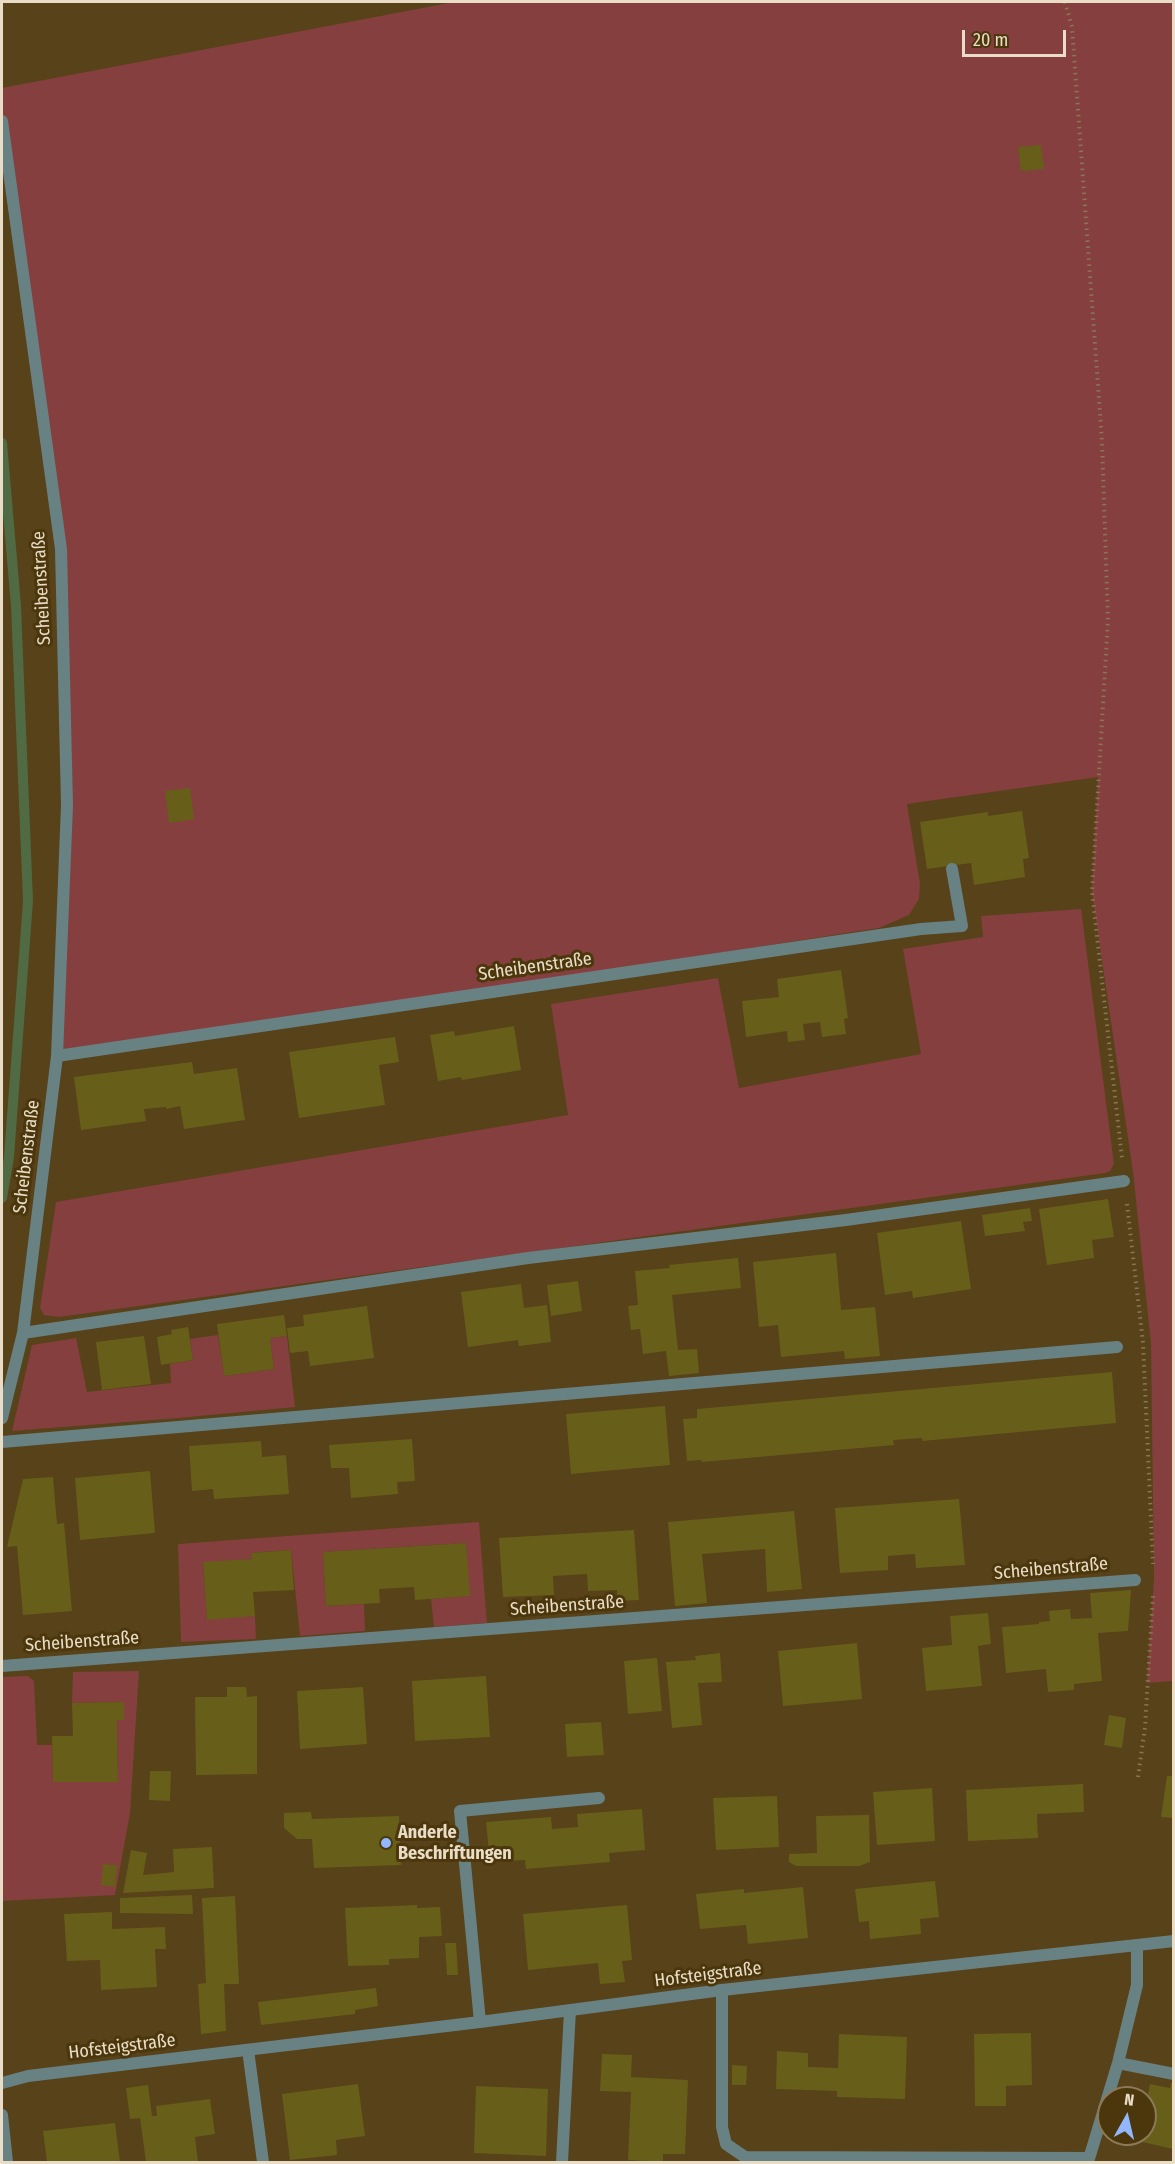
<!DOCTYPE html>
<html>
<head>
<meta charset="utf-8">
<style>
  body { margin:0 }
  #map { position:relative; width:1175px; height:2164px; overflow:hidden; background:#574219; font-family:"Fira Sans Condensed",sans-serif }
  canvas { display:block }
  .frame { position:absolute; inset:0; border:3px solid #e9ddc7; pointer-events:none }
  .north { position:absolute; left:1097px; top:2086px; width:60px; height:60px; box-sizing:border-box; background:#4c370d; border:2px solid #8b7957; border-radius:50%; rotate:8deg; font-size:16px; font-weight:700; line-height:24px; text-align:center; color:#e9ddc7 }
  .north::after { content:''; display:block; margin:auto; width:21px; height:27px; background:#92b7fd; clip-path:polygon(50% 0,100% 100%,50% 72%,0 100%) }
  .scale { position:absolute; left:962px; top:30px; width:104px; height:27px; box-sizing:border-box; border:3px solid #e9ddc7; border-top:0; padding-left:8px; font-size:18px; line-height:21px; white-space:nowrap; color:#e9ddc7; -webkit-text-stroke:4px #4c370d; paint-order:stroke }
</style>
</head>
<body>
<div id="map">
<canvas width="1175" height="2164"></canvas>
<div class="frame"></div>
<div class="north">N</div>
<div class="scale">20 m</div>
</div>
<script>
const context = document.querySelector('canvas').getContext('2d');
context.lineJoin = 'round';
function fillPath(path, color) {
  context.fillStyle = color;
  context.fill(path, 'evenodd');
}
function trace(path, color, width, dash) {
  context.strokeStyle = color;
  context.lineWidth = width;
  context.lineCap = dash ? 'butt' : 'round';
  context.setLineDash(dash || []);
  context.stroke(path);
}
function drawText(font, color, halo, rows, align = 'center') {
  context.font = font + ' "Fira Sans Condensed",sans-serif';
  context.lineWidth = 6;
  context.setLineDash([]);
  context.textBaseline = 'middle';
  context.strokeStyle = halo;
  context.fillStyle = color;
  for (const [text, x, y, turn = 0] of rows) {
    context.save();
    context.translate(x, y);
    context.rotate((+turn || 0) * Math.PI / 180);
    context.textAlign = isNaN(turn) ? turn : align;
    if (halo) context.strokeText(text, 0, 0);
    context.fillText(text, 0, 0);
    context.restore();
  }
}
const green = new Path2D(`
  M 454,2 L 1173,2 L 1173,1681 L 1147,1683 L 1154,1578 L 1151,1344 L 1133,1172 L 1092,892 L 1098,777 L 907,804 L 920,884 L 919,899 L 909,915 L 879,928 L 57,1056 L 67,805 L 61,549 L 2,121 L 2,88 Z
  M 1081,909 L 1114,1164 L 1110,1171 L 1105,1173 L 59,1317 L 44,1315 L 40,1308 L 56,1202 L 568,1115 L 551,1004 L 718,978 L 739,1088 L 921,1054 L 903,949 L 983,937 L 981,916 Z
  M 218,1335 L 224,1376 L 274,1369 L 270,1338 L 287,1336 L 295,1407 L 178,1418 L 12,1431 L 32,1345 L 76,1338 L 87,1392 L 171,1383 L 170,1364 L 193,1360 L 190,1339 Z
  M 479,1522 L 487,1623 L 434,1627 L 431,1599 L 469,1596 L 466,1543 L 323,1552 L 326,1606 L 364,1604 L 365,1631 L 300,1636 L 291,1550 L 251,1553 L 252,1559 L 203,1563 L 207,1619 L 255,1616 L 256,1639 L 181,1642 L 178,1544 Z
  M 139,1671 L 130,1813 L 115,1895 L 2,1901 L 2,1677 L 28,1676 L 34,1681 L 37,1745 L 52,1745 L 53,1782 L 118,1782 L 117,1720 L 124,1720 L 124,1702 L 72,1703 L 73,1672 Z`);
const stream = new Path2D(`
  M 2,443 L 16,606 L 28,901 L 9,1157 L 2,1198`);
const building = new Path2D(`
  M 1041,145 L 1044,169 L 1021,171 L 1018,147 Z
  M 190,788 L 194,819 L 169,823 L 165,791 Z
  M 1022,811 L 1029,858 L 1023,859 L 1025,877 L 974,885 L 971,863 L 927,869 L 920,822 L 988,812 L 988,816 Z
  M 841,970 L 848,1018 L 844,1019 L 846,1034 L 822,1037 L 820,1022 L 803,1024 L 805,1040 L 788,1042 L 787,1031 L 746,1037 L 742,1001 L 779,997 L 777,979 Z
  M 514,1026 L 521,1070 L 462,1080 L 461,1077 L 438,1081 L 430,1035 L 454,1031 L 455,1036 Z
  M 395,1037 L 399,1062 L 379,1065 L 385,1105 L 299,1118 L 289,1052 Z
  M 192,1062 L 194,1074 L 237,1068 L 245,1120 L 184,1129 L 180,1106 L 166,1109 L 166,1107 L 144,1109 L 146,1121 L 81,1130 L 74,1077 Z
  M 1108,1199 L 1114,1237 L 1092,1240 L 1094,1258 L 1047,1265 L 1039,1209 Z
  M 1030,1208 L 1032,1221 L 1023,1222 L 1025,1231 L 985,1236 L 982,1215 Z
  M 961,1221 L 971,1289 L 913,1298 L 912,1291 L 885,1295 L 877,1233 Z
  M 836,1253 L 841,1310 L 875,1307 L 880,1356 L 845,1359 L 844,1351 L 781,1357 L 778,1325 L 759,1327 L 753,1262 Z
  M 738,1258 L 741,1288 L 672,1295 L 678,1350 L 697,1349 L 699,1373 L 669,1376 L 666,1351 L 643,1354 L 640,1329 L 631,1330 L 628,1306 L 638,1305 L 635,1271 L 670,1268 L 669,1265 Z
  M 578,1281 L 582,1311 L 551,1316 L 547,1285 Z
  M 521,1284 L 524,1308 L 547,1305 L 551,1342 L 519,1346 L 518,1340 L 468,1347 L 461,1292 Z
  M 367,1306 L 374,1358 L 310,1366 L 308,1351 L 290,1353 L 287,1328 L 304,1326 L 303,1315 Z
  M 284,1315 L 287,1336 L 270,1338 L 274,1369 L 224,1376 L 217,1324 Z
  M 188,1327 L 193,1360 L 161,1365 L 157,1337 L 172,1334 L 171,1330 Z
  M 144,1336 L 151,1384 L 102,1390 L 96,1342 Z
  M 1112,1372 L 1116,1423 L 922,1441 L 922,1438 L 893,1440 L 894,1445 L 702,1462 L 701,1460 L 687,1461 L 683,1419 L 697,1418 L 697,1409 Z
  M 665,1406 L 670,1465 L 571,1474 L 566,1414 Z
  M 412,1439 L 415,1481 L 397,1482 L 398,1494 L 351,1498 L 349,1468 L 331,1468 L 329,1445 Z
  M 261,1441 L 262,1457 L 286,1455 L 289,1494 L 214,1499 L 213,1489 L 192,1491 L 189,1446 Z
  M 150,1471 L 155,1533 L 80,1540 L 75,1478 Z
  M 53,1477 L 57,1524 L 64,1523 L 72,1611 L 23,1615 L 17,1546 L 7,1547 L 23,1479 Z
  M 959,1499 L 965,1565 L 916,1568 L 915,1554 L 900,1555 L 888,1556 L 888,1570 L 840,1573 L 835,1508 Z
  M 794,1511 L 802,1589 L 767,1592 L 765,1549 L 702,1554 L 707,1603 L 675,1606 L 668,1522 Z
  M 634,1530 L 639,1600 L 618,1601 L 617,1590 L 588,1591 L 587,1574 L 553,1576 L 554,1595 L 503,1597 L 499,1538 Z
  M 466,1543 L 470,1596 L 415,1600 L 414,1587 L 379,1589 L 380,1603 L 326,1606 L 323,1552 Z
  M 291,1550 L 294,1590 L 253,1592 L 255,1616 L 207,1620 L 203,1562 L 252,1559 L 251,1553 Z
  M 1131,1590 L 1128,1631 L 1098,1633 L 1102,1681 L 1074,1684 L 1074,1690 L 1048,1692 L 1046,1669 L 1006,1673 L 1002,1627 L 1039,1624 L 1039,1622 L 1050,1621 L 1049,1611 L 1070,1609 L 1071,1619 L 1092,1618 L 1090,1593 Z
  M 988,1613 L 991,1644 L 978,1646 L 982,1686 L 926,1691 L 922,1648 L 952,1645 L 950,1616 Z
  M 857,1643 L 862,1699 L 783,1706 L 778,1651 Z
  M 720,1653 L 722,1682 L 698,1683 L 702,1725 L 672,1728 L 666,1662 L 696,1660 L 695,1656 Z
  M 657,1658 L 662,1711 L 628,1714 L 624,1661 Z
  M 486,1676 L 490,1737 L 415,1741 L 412,1681 Z
  M 227,1687 L 246,1687 L 247,1697 L 257,1696 L 257,1774 L 196,1775 L 195,1697 L 227,1697 Z
  M 363,1687 L 367,1744 L 300,1749 L 297,1691 Z
  M 124,1702 L 124,1720 L 117,1720 L 118,1782 L 53,1782 L 52,1736 L 73,1736 L 72,1703 Z
  M 1109,1715 L 1126,1718 L 1122,1748 L 1104,1745 Z
  M 601,1722 L 604,1755 L 567,1757 L 565,1724 Z
  M 150,1771 L 171,1771 L 170,1801 L 149,1800 Z
  M 1167,1776 L 1173,1776 L 1173,1818 L 1161,1817 Z
  M 1083,1784 L 1084,1812 L 1037,1814 L 1038,1838 L 968,1841 L 966,1790 Z
  M 932,1788 L 935,1841 L 877,1845 L 873,1792 Z
  M 777,1796 L 779,1847 L 716,1850 L 713,1798 Z
  M 642,1809 L 645,1850 L 609,1853 L 610,1862 L 526,1869 L 525,1860 L 490,1862 L 486,1822 L 551,1817 L 552,1829 L 578,1827 L 577,1814 Z
  M 311,1812 L 312,1819 L 399,1816 L 401,1865 L 314,1868 L 312,1839 L 297,1839 L 284,1828 L 284,1813 Z
  M 869,1815 L 870,1862 L 859,1866 L 796,1866 L 789,1862 L 789,1854 L 817,1853 L 816,1816 Z
  M 212,1847 L 214,1888 L 123,1893 L 131,1850 L 147,1853 L 143,1875 L 174,1872 L 173,1849 Z
  M 103,1864 L 117,1865 L 115,1887 L 101,1885 Z
  M 935,1881 L 939,1917 L 920,1919 L 921,1934 L 870,1939 L 869,1921 L 859,1922 L 855,1889 Z
  M 803,1887 L 808,1938 L 748,1944 L 746,1925 L 700,1929 L 696,1894 L 744,1889 L 744,1893 Z
  M 192,1895 L 193,1914 L 120,1913 L 120,1898 Z
  M 235,1896 L 239,1984 L 224,1984 L 226,2031 L 201,2034 L 198,1984 L 206,1983 L 202,1898 Z
  M 417,1905 L 417,1908 L 440,1907 L 442,1936 L 419,1937 L 419,1958 L 389,1959 L 389,1965 L 348,1966 L 345,1908 Z
  M 627,1905 L 632,1960 L 622,1961 L 625,1982 L 600,1984 L 598,1963 L 528,1970 L 523,1914 Z
  M 112,1912 L 112,1929 L 165,1927 L 166,1949 L 155,1949 L 157,1987 L 101,1990 L 100,1960 L 67,1961 L 64,1914 Z
  M 445,1943 L 456,1943 L 458,1975 L 447,1975 Z
  M 376,1988 L 378,2006 L 355,2010 L 355,2014 L 261,2025 L 258,2002 Z
  M 1031,2033 L 1032,2085 L 1006,2086 L 1006,2106 L 975,2106 L 974,2034 Z
  M 839,2034 L 907,2037 L 905,2099 L 837,2097 L 837,2091 L 776,2089 L 777,2051 L 808,2053 L 808,2067 L 838,2068 Z
  M 602,2054 L 632,2055 L 631,2077 L 688,2080 L 685,2154 L 663,2154 L 663,2162 L 628,2160 L 631,2092 L 600,2091 Z
  M 732,2065 L 747,2066 L 746,2085 L 732,2085 Z
  M 1171,2083 L 1173,2084 L 1173,2149 L 1138,2141 L 1140,2134 L 1145,2134 L 1145,2109 L 1150,2084 L 1170,2088 Z
  M 358,2084 L 365,2136 L 336,2140 L 337,2155 L 290,2160 L 282,2094 Z
  M 148,2085 L 152,2116 L 157,2116 L 156,2106 L 210,2099 L 215,2134 L 195,2137 L 198,2162 L 146,2162 L 140,2118 L 130,2119 L 126,2088 Z
  M 476,2086 L 548,2089 L 546,2156 L 474,2153 Z
  M 115,2123 L 120,2162 L 47,2162 L 43,2131 Z`);
const path = new Path2D(`
  M 1065,2 L 1072,27 L 1102,441 L 1108,620 L 1092,892 L 1122,1158
  M 1127,1204 L 1143,1343 L 1153,1564
  M 1138,1777 L 1145,1727 L 1153,1596`);
const service = new Path2D(`
  M 722,1990 L 722,2127 L 726,2144 L 745,2157 L 1089,2158
  M 480,2022 L 460,1811 L 599,1798
  M 1118,2063 L 1174,2074
  M 2,2115 L 7,2162
  M 562,2162 L 570,2010
  M 1088,2162 L 1118,2063 L 1137,1985 L 1137,1946`);
const minor = new Path2D(`
  M 2,121 L 61,549 L 67,805 L 57,1056 L 23,1333 L 2,1418
  M 57,1056 L 921,929 L 962,926 L 952,869
  M 23,1333 L 528,1258 L 846,1220 L 1124,1181
  M 2,1442 L 1117,1347
  M 2,1666 L 1135,1580
  M 248,2050 L 263,2162
  M 2,2083 L 28,2076 L 480,2022 L 722,1990 L 1174,1941`);
const markers = [
  [386,1843,6,"#92b7fd"]
];
const streetNames = [
  ["Scheibenstraße",42,588,-93],
  ["Scheibenstraße",535,967,-8],
  ["Scheibenstraße",27,1157,-83],
  ["Scheibenstraße",1051,1569,-5],
  ["Scheibenstraße",567,1606,-4],
  ["Scheibenstraße",82,1642,-4],
  ["Hofsteigstraße",708,1975,-7],
  ["Hofsteigstraße",122,2047,-7]
];
const poiNames = [
  ["Anderle",398,1833],
  ["Beschriftungen",398,1854]
];
fillPath(green, '#853f3e');
trace(stream, '#506a43', 10);
fillPath(building, '#675f19');
trace(path, '#897755', 4, [1.5, 4.5]);
trace(service, '#688183', 12);
trace(minor, '#688183', 12);
for (const [x, y, r, color] of markers) {
  const dot = new Path2D();
  dot.arc(x, y, r, 0, 2 * Math.PI);
  context.fillStyle = color;
  context.fill(dot);
  trace(dot, '#4c370d', 2);
}
drawText('18px', '#e9ddc7', '#4c370d', streetNames);
drawText('bold 18px', '#e9ddc7', '#4c370d', poiNames, 'left');
</script>
</body>
</html>
